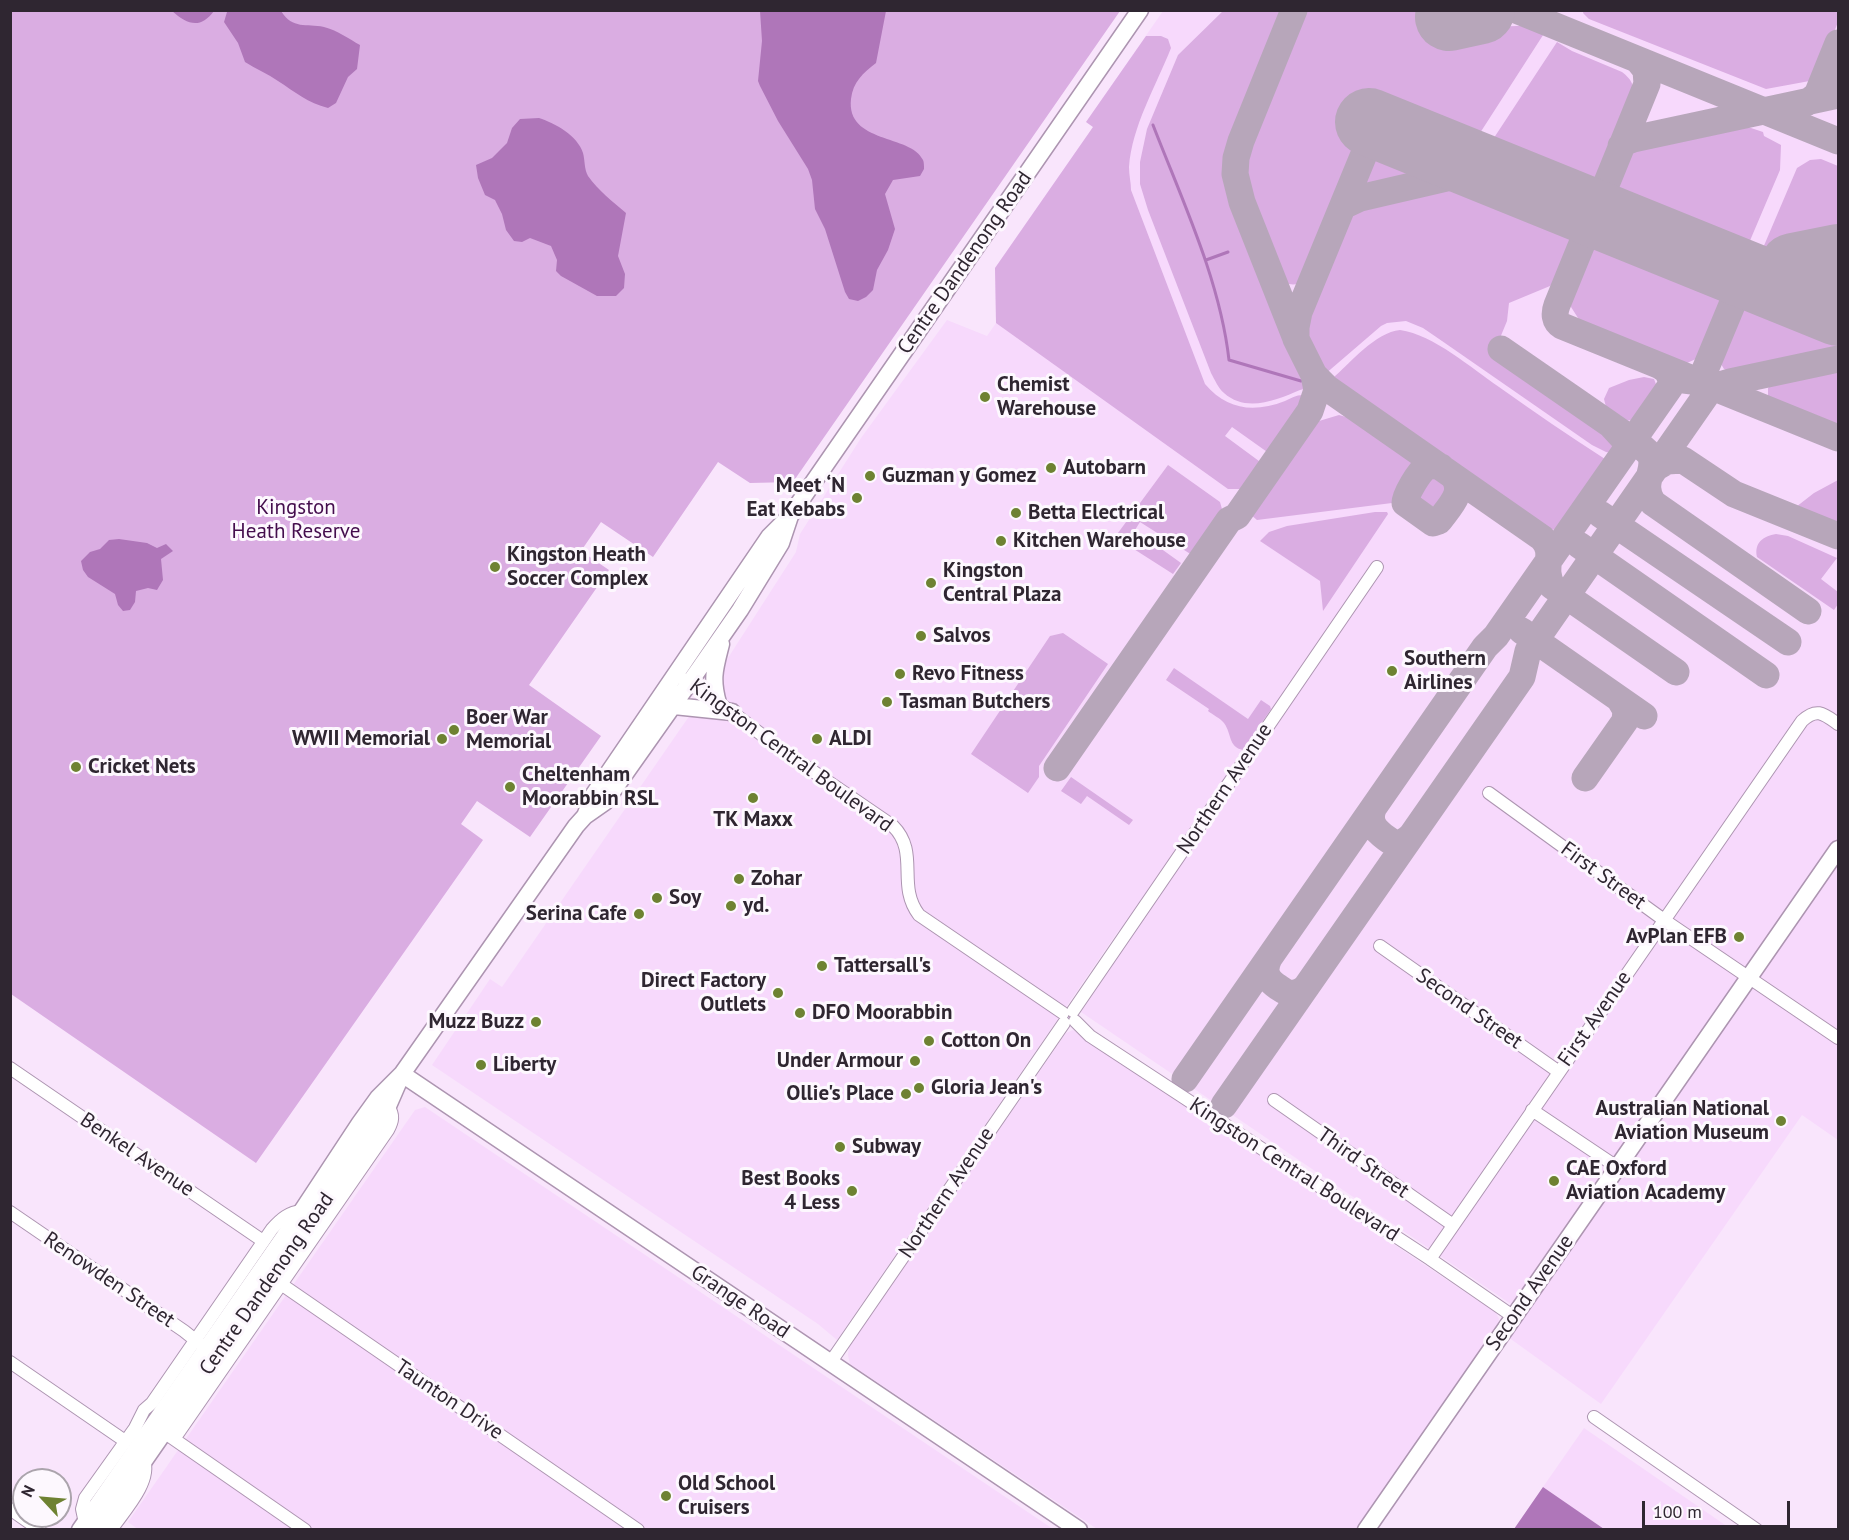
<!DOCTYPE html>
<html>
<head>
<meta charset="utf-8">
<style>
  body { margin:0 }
  #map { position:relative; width:1849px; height:1540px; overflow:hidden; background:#f9e5fc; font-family:"PT Sans",sans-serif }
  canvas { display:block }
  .frame { position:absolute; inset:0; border:12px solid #2f2631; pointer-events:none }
  .north { position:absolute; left:12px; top:1468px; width:60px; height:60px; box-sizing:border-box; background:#fdf8fe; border:2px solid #aba4ac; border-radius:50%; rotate:296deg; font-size:16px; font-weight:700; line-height:24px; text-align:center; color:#2f2631 }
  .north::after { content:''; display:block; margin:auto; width:21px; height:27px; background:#6e8232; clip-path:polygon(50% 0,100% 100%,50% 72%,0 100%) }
  .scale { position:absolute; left:1642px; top:1501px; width:148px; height:27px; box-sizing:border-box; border:3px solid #2f2631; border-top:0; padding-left:8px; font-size:18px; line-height:21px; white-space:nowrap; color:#2f2631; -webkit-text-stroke:4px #fdf8fe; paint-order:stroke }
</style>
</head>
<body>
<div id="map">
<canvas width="1849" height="1540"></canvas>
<div class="frame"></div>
<div class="north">N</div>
<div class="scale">100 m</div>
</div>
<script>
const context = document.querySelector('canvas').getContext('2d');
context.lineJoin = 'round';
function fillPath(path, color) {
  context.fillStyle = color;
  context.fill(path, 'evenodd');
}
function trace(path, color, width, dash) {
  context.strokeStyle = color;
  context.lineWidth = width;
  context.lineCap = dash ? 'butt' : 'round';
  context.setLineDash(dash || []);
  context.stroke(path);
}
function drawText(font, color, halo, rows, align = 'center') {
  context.font = font + ' "PT Sans",sans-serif';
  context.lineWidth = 6;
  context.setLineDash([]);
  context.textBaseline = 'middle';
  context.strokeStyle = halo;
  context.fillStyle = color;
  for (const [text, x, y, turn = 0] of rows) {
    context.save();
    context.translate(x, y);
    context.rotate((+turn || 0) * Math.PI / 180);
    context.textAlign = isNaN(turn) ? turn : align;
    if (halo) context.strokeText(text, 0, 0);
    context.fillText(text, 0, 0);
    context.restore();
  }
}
const built = new Path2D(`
  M 1163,11 L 1838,11 L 1838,1140 L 1802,1115 L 1601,1404 L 1508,1337 L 1524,1313 L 1081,1012 L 1131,938 L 1119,930 L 837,1340 L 818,1324 L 432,1065 L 490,979 L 502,987 L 710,686 L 796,552 L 800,534 L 861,438 L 947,320 L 987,336 L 996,323 L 995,268 L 1093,127 L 1086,122 Z
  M 1073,1030 L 1495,1312 L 1497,1315 L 1499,1319 L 1498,1325 L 1357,1529 L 1097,1529 L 850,1364 L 848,1355 L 849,1347 L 1066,1033 Z
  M 425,1107 L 1053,1529 L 139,1530 L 128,1522 L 415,1110 Z
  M 1584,1428 L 1731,1529 L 1604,1529 L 1543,1487 Z`);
const green = new Path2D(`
  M 1224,10 L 1286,11 L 1231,149 L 1228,172 L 1230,188 L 1234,199 L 1306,384 L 1304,389 L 1300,390 C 1277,400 1246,413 1224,393 C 1218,388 1215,380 1211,373 L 1148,210 L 1140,184 L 1140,162 L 1147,129 L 1178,55 Z
  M 1584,10 L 1838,10 L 1838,22 L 1815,80 L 1766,89 L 1589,19 L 1583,13 Z
  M 10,11 L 1120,11 L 793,482 L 750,483 L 718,462 L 653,557 L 601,522 L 581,551 L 609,570 L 529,685 L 601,736 L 530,837 L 477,801 L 461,824 L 483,840 L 256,1163 L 11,994 Z
  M 1301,11 L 1447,11 L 1453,38 C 1483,32 1517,18 1545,32 L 1471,147 L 1374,109 L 1310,269 L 1302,282 C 1293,287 1285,284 1279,277 L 1248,198 L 1243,169 L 1249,141 Z
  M 1146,36 L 1161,36 L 1168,39 L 1171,48 C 1156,86 1132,126 1129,167 C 1129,175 1131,183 1131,190 L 1205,384 C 1227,410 1254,413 1285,401 C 1292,398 1300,393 1307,396 L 1297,416 L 1270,454 L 1232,427 L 1225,436 L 1263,464 L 1242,489 L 1228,489 L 996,323 L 995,268 L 1093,127 L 1086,122 Z
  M 1557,42 L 1572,51 L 1622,72 C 1631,79 1635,85 1633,97 L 1592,197 L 1484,153 Z
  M 1742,125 L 1763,132 L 1764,136 L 1781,145 L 1780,170 L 1746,250 L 1626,204 C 1610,183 1620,173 1629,152 L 1632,150 Z
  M 1389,153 L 1407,154 L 1445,168 L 1444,171 L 1368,188 L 1362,181 C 1366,167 1375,158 1389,153 Z
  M 1821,159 L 1838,166 L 1838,241 L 1762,258 L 1760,255 L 1797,168 L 1810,160 Z
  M 1474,181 L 1581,223 L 1556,281 L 1550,286 L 1509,303 L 1507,321 L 1493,355 L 1607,435 L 1612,444 L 1612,453 L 1606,452 L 1592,445 L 1442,341 L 1423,328 L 1406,321 L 1387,323 L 1381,326 L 1324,375 C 1309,354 1304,339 1308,314 L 1346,219 L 1355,210 L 1370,203 Z
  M 1603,241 L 1717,288 L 1722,299 L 1721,307 L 1698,358 L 1687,363 L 1675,362 L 1580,321 L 1571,307 L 1571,294 L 1591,249 Z
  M 1769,303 L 1779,305 L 1838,329 L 1838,351 L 1736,372 L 1724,369 L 1721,364 L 1722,353 L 1738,315 L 1750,306 Z
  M 1400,330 C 1434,335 1471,368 1499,387 C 1534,412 1569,436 1605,459 L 1606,462 L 1561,526 C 1552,534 1545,527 1536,524 L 1332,382 L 1332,379 C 1350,363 1376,332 1400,330 Z
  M 1838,368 L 1838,429 L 1772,402 L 1768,397 L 1768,388 L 1776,381 Z
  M 1644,377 L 1654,379 L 1657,387 C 1654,400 1640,422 1624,421 C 1617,420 1611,415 1607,411 L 1604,399 L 1609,388 L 1629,380 Z
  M 1339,415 L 1360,421 L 1410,455 L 1416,465 L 1411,475 L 1392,503 L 1257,520 L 1250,514 L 1306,431 L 1319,421 Z
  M 1168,465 L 1220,502 L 1222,509 L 1219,516 L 1192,555 L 1140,522 L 1135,530 L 1181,563 L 1173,574 L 1115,537 Z
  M 1436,475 L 1445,480 L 1449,492 L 1438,510 L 1415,495 L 1426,479 Z
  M 1838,480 L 1838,525 L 1802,511 L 1796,507 L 1814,493 Z
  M 1375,512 L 1387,512 L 1388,514 L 1323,611 L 1320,581 L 1260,541 L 1269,532 L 1287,526 Z
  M 1776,534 L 1788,536 L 1837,558 L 1821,579 L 1838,592 L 1838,604 L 1834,610 L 1757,557 C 1754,543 1763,536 1776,534 Z
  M 1063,633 L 1108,664 L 1039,766 L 1039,777 L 1028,793 L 971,754 L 1050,636 Z
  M 1174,668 L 1248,719 L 1261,700 L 1270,706 L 1271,709 L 1243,750 C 1228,747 1232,734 1224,723 C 1220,718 1213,715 1208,711 L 1209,709 L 1166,680 Z
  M 1071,777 L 1133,820 L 1129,825 L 1087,796 L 1081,804 L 1061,791 Z`);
const water = new Path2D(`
  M 172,11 L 214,11 C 200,30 187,24 172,11 Z
  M 224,11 L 281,11 C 293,30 306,23 324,27 C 337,30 349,39 360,45 L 357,69 L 348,77 L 336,103 L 328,108 C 308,103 295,92 278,81 C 268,74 256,69 245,62 L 238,43 L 224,22 L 227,12 Z
  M 760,11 L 886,11 L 876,63 C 863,73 853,82 851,99 C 846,144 911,134 923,160 C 924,162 924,166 924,169 L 920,176 L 893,180 L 885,194 L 895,229 L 888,250 L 877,270 L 873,290 L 866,297 L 858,301 L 849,299 L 845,292 L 825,229 L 815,209 L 812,180 L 808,169 L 778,121 L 760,86 L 758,81 L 762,41 Z
  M 539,118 C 555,123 578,136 583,153 C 585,160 584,169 588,176 C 598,190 613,202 626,213 L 618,256 L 625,274 L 624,288 L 616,296 L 597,296 L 561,276 L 556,271 L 557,260 L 551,246 L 530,238 L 522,242 L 514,241 L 506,230 L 502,214 L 495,200 L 485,195 L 478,178 L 476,165 L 492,158 L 507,143 L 512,128 L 520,119 Z
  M 119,539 L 147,543 L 157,548 L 166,544 L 173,551 L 161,559 L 163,580 L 157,590 L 148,588 L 136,591 L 135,602 L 130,610 L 123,611 L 118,605 L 115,594 L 88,577 L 83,570 L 81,561 L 90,552 L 100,549 L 109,540 Z
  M 1543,1487 L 1604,1529 L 1514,1529 Z`);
const stream = new Path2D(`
  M 1153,125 C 1182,200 1220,280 1229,360 L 1301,381
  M 1206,260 L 1228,252`);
const taxiway = new Path2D(`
  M 1294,10 L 1241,141 L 1236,158 L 1235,174 L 1242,202 L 1297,341 L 1314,375 L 1327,388 L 1542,538 C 1557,554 1541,566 1552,586 L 1676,672
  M 1454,10 L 1455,16
  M 1516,10 L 1838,141
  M 1638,60 L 1646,70 L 1647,84 L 1557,305 C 1554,313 1554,321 1562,326 L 1838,438
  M 1808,102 L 1817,95 L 1838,43
  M 1621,146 L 1625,142 L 1633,139 L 1838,95
  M 1366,149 C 1383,120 1418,143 1441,151
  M 1343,206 L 1360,198 L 1472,172 L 1493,172
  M 1296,339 L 1296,327 L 1299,312 L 1376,125
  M 1501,349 L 1611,425 L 1623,438
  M 1684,380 L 1700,382 L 1739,288 C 1749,272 1776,271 1793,267
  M 1611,425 C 1619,431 1646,448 1650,455 C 1658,470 1639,482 1653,503 L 1808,611
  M 1441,467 C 1436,466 1431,464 1426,467 C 1419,472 1405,495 1405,503 L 1433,523 L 1439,521 C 1449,507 1466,492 1453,476
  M 1655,468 L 1667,461 L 1683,460 L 1734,494 L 1838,536
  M 1600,514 L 1788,642
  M 1579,545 L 1766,675
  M 1522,631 L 1644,716
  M 1057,768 L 1229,520 L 1237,516 L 1310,411 L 1317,390 L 1314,375
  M 1585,778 L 1625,721 L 1626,710 L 1620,700
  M 1373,809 C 1368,822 1375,830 1386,838 C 1390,841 1394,844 1399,843 C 1405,842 1408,839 1412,835
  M 1269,958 C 1263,971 1266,979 1278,987 C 1281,989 1286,993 1290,993 C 1297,994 1303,990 1307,986
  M 1185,1079 L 1485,647 L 1496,636 L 1670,387 C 1673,378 1668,370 1660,366
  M 1224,1105 L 1522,677 L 1528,651 L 1709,391 L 1717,386 L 1730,382 L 1838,359`);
const runway = new Path2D(`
  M 1449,17 L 1481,10
  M 1369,122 L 1838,312
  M 1793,267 L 1838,258`);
const minor = new Path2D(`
  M 683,679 L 732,712 L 779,748 L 893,826 C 920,853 896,885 919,915 L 1063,1013
  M 1489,793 L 1664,920 L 1838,1038
  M 1380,946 L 1559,1072
  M 1073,1011 L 1377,567
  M 1075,1021 L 1090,1036 L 1430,1259 L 1514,1317
  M 10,1068 L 263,1241
  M 1274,1100 L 1453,1225
  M 1532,1110 L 1617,1167
  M 10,1212 L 184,1331 L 199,1343
  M 1430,1259 L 1802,721 C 1817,707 1824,714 1838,724
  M 265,1273 L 638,1530
  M 10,1362 L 125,1441
  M 830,1363 L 1064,1023
  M 1594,1417 L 1757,1530
  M 168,1435 L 305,1530
  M 174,1439 L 388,1130 C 393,1121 394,1115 388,1106
  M 10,1509 L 40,1530
  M 85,1523 L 82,1509 L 85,1498 L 135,1428 L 144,1410 L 152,1403 L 272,1229 C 281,1219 289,1212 302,1211
  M 111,1530 C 123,1512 152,1482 144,1460`);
const major = new Path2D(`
  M 718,703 C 711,678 715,668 721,644
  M 674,706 L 732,712
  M 585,816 L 594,794 L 769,537 L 790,516 L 1140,10
  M 402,1074 L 1079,1530
  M 80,1530 L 302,1211 L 360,1123 L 378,1098 L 402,1074 L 576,826 L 585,816 L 605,802 L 699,669 L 740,610 L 781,543 L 790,516
  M 96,1530 L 321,1206 L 388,1106 L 398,1083
  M 1366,1530 L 1838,849`);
const markers = [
  [985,397,6,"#6e8232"],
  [1051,468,6,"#6e8232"],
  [870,476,6,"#6e8232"],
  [857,498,6,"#6e8232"],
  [1016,513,6,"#6e8232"],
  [1001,541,6,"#6e8232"],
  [495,567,6,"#6e8232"],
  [931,583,6,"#6e8232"],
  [921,636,6,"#6e8232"],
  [1392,671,6,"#6e8232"],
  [900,674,6,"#6e8232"],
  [887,702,6,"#6e8232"],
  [454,730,6,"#6e8232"],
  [442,739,6,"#6e8232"],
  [817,739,6,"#6e8232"],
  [76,767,6,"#6e8232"],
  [510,787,6,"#6e8232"],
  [753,798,6,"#6e8232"],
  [739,879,6,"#6e8232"],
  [657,898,6,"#6e8232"],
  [731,906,6,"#6e8232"],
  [639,914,6,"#6e8232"],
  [1739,937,6,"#6e8232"],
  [822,966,6,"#6e8232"],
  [778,993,6,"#6e8232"],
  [800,1013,6,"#6e8232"],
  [536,1022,6,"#6e8232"],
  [929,1041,6,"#6e8232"],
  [915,1061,6,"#6e8232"],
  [481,1065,6,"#6e8232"],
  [919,1088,6,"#6e8232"],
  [906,1094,6,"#6e8232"],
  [1781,1121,6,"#6e8232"],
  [840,1147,6,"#6e8232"],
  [1554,1181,6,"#6e8232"],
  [852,1191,6,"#6e8232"],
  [666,1496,6,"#6e8232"]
];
const streetNames = [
  ["Centre Dandenong Road",965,263,-55],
  ["Kingston Central Boulevard",791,756,36],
  ["Northern Avenue",1225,789,-56],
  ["First Street",1603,876,36],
  ["Second Street",1469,1009,35],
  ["First Avenue",1595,1019,-55],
  ["Benkel Avenue",137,1155,34],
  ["Third Street",1363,1163,35],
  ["Kingston Central Boulevard",1294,1170,33],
  ["Northern Avenue",947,1193,-56],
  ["Renowden Street",109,1280,34],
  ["Centre Dandenong Road",267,1284,-55],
  ["Second Avenue",1530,1293,-55],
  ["Grange Road",740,1302,34],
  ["Taunton Drive",449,1400,34]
];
const poiNames = [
  ["Chemist",997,385],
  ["Warehouse",997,409],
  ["Autobarn",1063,468],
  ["Guzman y Gomez",882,476],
  ["Meet ‘N",845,486,"right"],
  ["Eat Kebabs",845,510,"right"],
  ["Betta Electrical",1028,513],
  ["Kitchen Warehouse",1013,541],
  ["Kingston Heath",507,555],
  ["Soccer Complex",507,579],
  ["Kingston",943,571],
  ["Central Plaza",943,595],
  ["Salvos",933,636],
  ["Southern",1404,659],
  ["Airlines",1404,683],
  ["Revo Fitness",912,674],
  ["Tasman Butchers",899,702],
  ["Boer War",466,718],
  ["Memorial",466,742],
  ["WWII Memorial",430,739,"right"],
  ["ALDI",829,739],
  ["Cricket Nets",88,767],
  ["Cheltenham",522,775],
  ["Moorabbin RSL",522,799],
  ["TK Maxx",753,820,"center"],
  ["Zohar",751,879],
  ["Soy",669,898],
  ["yd.",743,906],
  ["Serina Cafe",627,914,"right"],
  ["AvPlan EFB",1727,937,"right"],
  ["Tattersall's",834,966],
  ["Direct Factory",766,981,"right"],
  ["Outlets",766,1005,"right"],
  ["DFO Moorabbin",812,1013],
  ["Muzz Buzz",524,1022,"right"],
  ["Cotton On",941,1041],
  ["Under Armour",903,1061,"right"],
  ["Liberty",493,1065],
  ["Gloria Jean's",931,1088],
  ["Ollie's Place",894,1094,"right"],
  ["Australian National",1769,1109,"right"],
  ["Aviation Museum",1769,1133,"right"],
  ["Subway",852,1147],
  ["CAE Oxford",1566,1169],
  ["Aviation Academy",1566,1193],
  ["Best Books",840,1179,"right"],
  ["4 Less",840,1203,"right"],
  ["Old School",678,1484],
  ["Cruisers",678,1508]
];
const parkNames = [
  ["Kingston",296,508],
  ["Heath Reserve",296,532]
];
fillPath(built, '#f7d9fc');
fillPath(green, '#daade2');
fillPath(water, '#af76b9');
trace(stream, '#af76b9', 3);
trace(taxiway, '#b7a6ba', 27);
trace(runway, '#b7a6ba', 68);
trace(minor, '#ad95b1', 14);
trace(major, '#ad95b1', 19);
trace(minor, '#fff', 12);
trace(major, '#fff', 16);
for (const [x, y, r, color] of markers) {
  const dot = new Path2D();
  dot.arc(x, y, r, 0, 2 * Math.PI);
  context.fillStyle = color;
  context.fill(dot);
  trace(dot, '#fdf8fe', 2);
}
drawText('21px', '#2f2631', '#fdf8fe', streetNames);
drawText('bold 21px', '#2f2631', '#fdf8fe', poiNames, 'left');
drawText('21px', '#440d4d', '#fdf8fe', parkNames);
</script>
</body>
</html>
